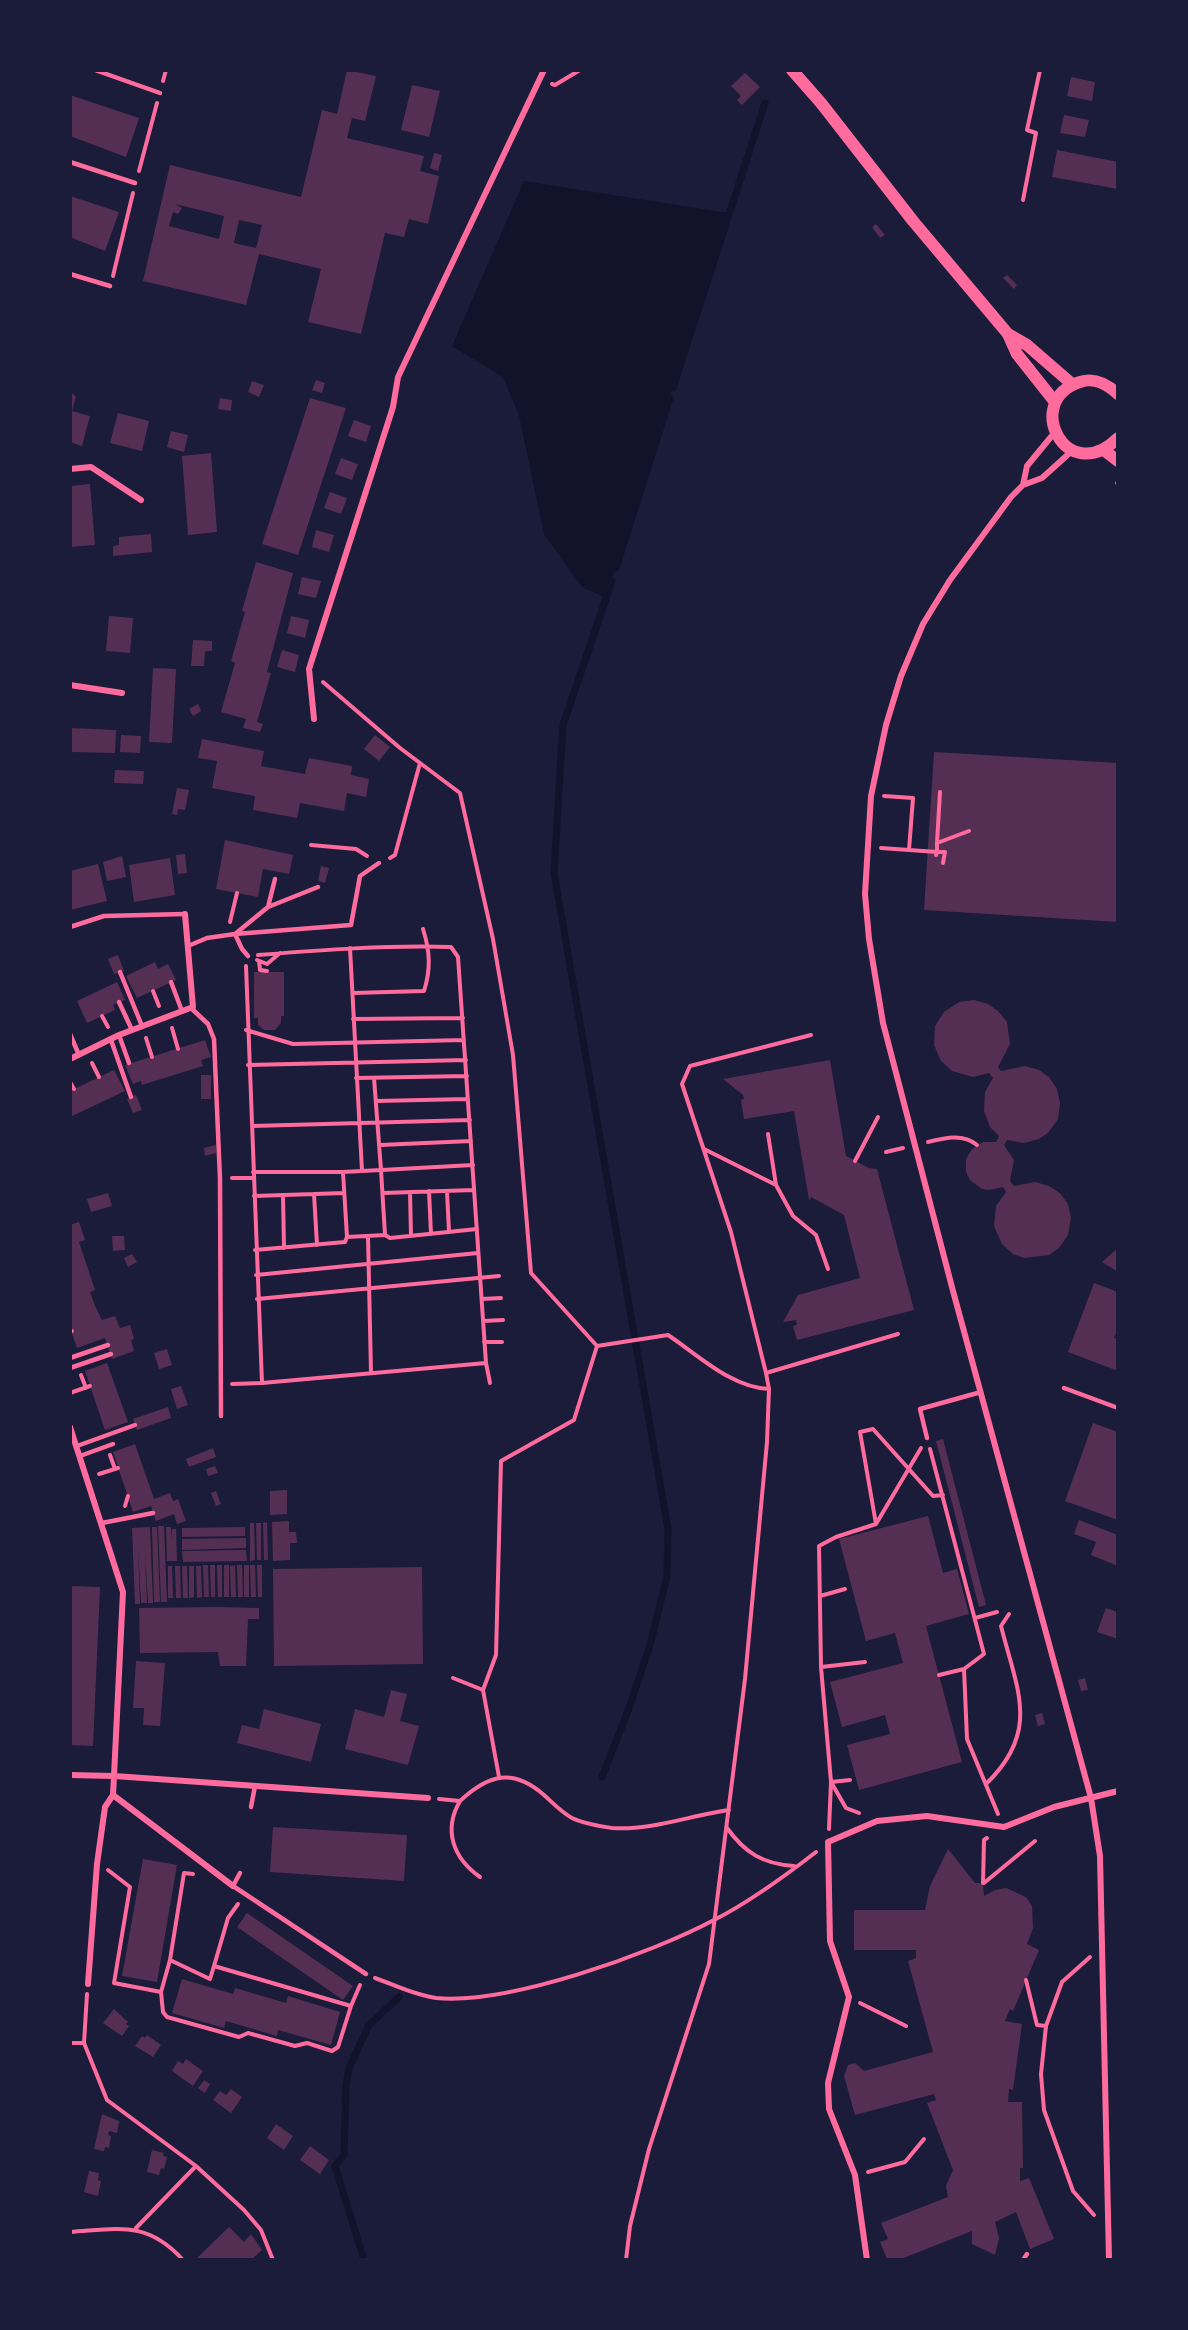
<!DOCTYPE html>
<html>
<head>
<meta charset="utf-8">
<style>
  body { margin:0 }
  #map { position:relative; width:1188px; height:2330px; overflow:hidden; background:#1b1b3a; font-family:Rubik,sans-serif }
  canvas { display:block }
  .frame { position:absolute; inset:0; border:72px solid #1b1b3a; pointer-events:none }
</style>
</head>
<body>
<div id="map">
<canvas width="1188" height="2330"></canvas>
<div class="frame"></div>
</div>
<script>
const context = document.querySelector('canvas').getContext('2d');
context.lineJoin = 'round';
function fillPath(path, color) {
  context.fillStyle = color;
  context.fill(path, 'evenodd');
}
function trace(path, color, width, dash) {
  context.strokeStyle = color;
  context.lineWidth = width;
  context.lineCap = dash ? 'butt' : 'round';
  context.setLineDash(dash || []);
  context.stroke(path);
}
const water = new Path2D(`
  M 524,181 L 728,213 L 606,598 L 582,587 L 544,534 L 519,415 L 503,377 L 452,346 Z`);
const stream = new Path2D(`
  M 673,388 L 765,103
  M 616,568 L 670,398
  M 602,1777 L 628,1711 L 650,1645 L 667,1576 L 668,1529 L 554,873 L 563,725 L 612,581
  M 364,2260 L 335,2166 L 344,2155 L 346,2085 L 349,2068 L 369,2025 L 399,1997`);
const building = new Path2D(`
  M 347,70 L 376,76 L 365,121 L 352,118 L 347,138 L 424,156 L 420,171 L 439,176 L 428,224 L 409,219 L 404,237 L 385,233 L 361,334 L 308,322 L 321,269 L 259,254 L 246,305 L 143,281 L 170,165 L 301,197 L 322,110 L 337,114 ZM 175,204 L 224,216 L 219,239 L 169,226 L 173,212 L 178,214 L 182,208 ZM 239,220 L 262,225 L 256,248 L 234,243 Z
  M 745,73 L 760,87 L 742,105 L 737,100 L 741,96 L 731,86 Z
  M 1071,77 L 1095,82 L 1092,101 L 1067,96 Z
  M 412,85 L 440,91 L 429,137 L 401,130 Z
  M 70,95 L 139,118 L 126,157 L 70,136 Z
  M 1064,115 L 1089,120 L 1085,137 L 1060,133 Z
  M 1057,150 L 1118,162 L 1118,189 L 1052,177 Z
  M 434,153 L 442,155 L 438,171 L 430,168 Z
  M 70,196 L 119,212 L 105,251 L 70,237 Z
  M 876,224 L 885,235 L 880,238 L 872,227 Z
  M 1007,275 L 1017,285 L 1014,289 L 1003,278 Z
  M 316,380 L 325,383 L 322,393 L 312,390 Z
  M 252,381 L 264,385 L 259,397 L 248,392 Z
  M 70,391 L 76,397 L 72,411 L 90,416 L 82,446 L 70,442 Z
  M 220,398 L 232,400 L 231,411 L 218,409 Z
  M 310,398 L 346,408 L 298,555 L 262,544 Z
  M 118,413 L 149,421 L 142,451 L 110,443 Z
  M 354,420 L 371,426 L 366,442 L 348,436 Z
  M 171,431 L 188,435 L 184,452 L 167,447 Z
  M 211,453 L 217,532 L 188,535 L 182,456 Z
  M 341,458 L 358,464 L 352,480 L 335,474 Z
  M 90,484 L 95,545 L 70,547 L 70,486 Z
  M 330,492 L 347,498 L 341,514 L 324,508 Z
  M 316,530 L 334,535 L 329,552 L 312,547 Z
  M 151,534 L 152,552 L 113,556 L 113,546 L 119,545 L 119,537 Z
  M 256,562 L 293,573 L 267,672 L 271,673 L 257,722 L 263,724 L 260,732 L 243,728 L 246,719 L 221,712 L 235,663 L 231,661 L 245,612 L 242,611 Z
  M 302,577 L 321,581 L 316,598 L 298,594 Z
  M 109,616 L 133,618 L 130,653 L 106,651 Z
  M 291,616 L 309,620 L 305,638 L 287,633 Z
  M 193,640 L 212,641 L 212,651 L 205,651 L 204,666 L 191,666 Z
  M 282,650 L 299,655 L 295,672 L 277,667 Z
  M 153,668 L 176,669 L 172,743 L 149,742 Z
  M 198,704 L 201,711 L 193,716 L 189,709 Z
  M 70,728 L 116,730 L 115,753 L 70,752 Z
  M 121,735 L 141,736 L 140,753 L 120,752 Z
  M 375,735 L 390,747 L 379,761 L 364,749 Z
  M 202,739 L 264,751 L 261,766 L 305,774 L 309,758 L 352,766 L 351,775 L 369,779 L 366,797 L 347,793 L 344,811 L 300,803 L 297,818 L 253,810 L 255,796 L 212,788 L 217,761 L 198,758 Z
  M 934,752 L 1118,763 L 1118,922 L 924,910 Z
  M 115,770 L 144,771 L 143,784 L 114,783 Z
  M 177,788 L 189,790 L 185,810 L 178,809 L 177,815 L 172,814 Z
  M 225,840 L 293,855 L 289,874 L 263,869 L 258,897 L 216,889 Z
  M 185,854 L 187,873 L 178,874 L 176,855 Z
  M 122,856 L 126,877 L 107,881 L 103,862 Z
  M 170,858 L 175,895 L 134,902 L 129,865 Z
  M 98,864 L 107,901 L 70,910 L 70,871 Z
  M 321,866 L 329,868 L 325,883 L 318,881 Z
  M 118,955 L 124,971 L 114,974 L 108,959 Z
  M 155,962 L 158,969 L 168,964 L 176,980 L 137,998 L 126,976 Z
  M 254,972 L 284,972 L 284,1016 L 281,1016 L 281,1023 L 275,1030 L 264,1030 L 258,1025 L 258,1018 L 254,1018 Z
  M 117,982 L 125,1000 L 113,1005 L 115,1010 L 87,1023 L 77,1001 Z
  M 974,1000 L 988,1004 L 998,1011 L 1007,1022 L 1010,1044 L 998,1067 L 1001,1071 L 1025,1066 L 1039,1070 L 1049,1077 L 1057,1089 L 1060,1103 L 1058,1119 L 1048,1133 L 1039,1139 L 1024,1143 L 1007,1140 L 1004,1145 L 1014,1160 L 1010,1181 L 1014,1186 L 1035,1182 L 1049,1186 L 1060,1193 L 1068,1204 L 1071,1218 L 1068,1235 L 1059,1248 L 1049,1255 L 1024,1258 L 1013,1254 L 1002,1244 L 994,1226 L 996,1206 L 1006,1192 L 1003,1187 L 989,1190 L 982,1189 L 970,1180 L 966,1172 L 966,1159 L 972,1149 L 983,1142 L 996,1142 L 999,1136 L 990,1127 L 984,1111 L 985,1092 L 993,1078 L 989,1073 L 973,1077 L 952,1071 L 941,1061 L 934,1045 L 935,1026 L 944,1012 L 959,1002 Z
  M 205,1040 L 211,1057 L 201,1060 L 203,1066 L 142,1085 L 141,1081 L 133,1084 L 125,1065 Z
  M 830,1060 L 846,1156 L 869,1168 L 877,1169 L 914,1310 L 797,1340 L 793,1326 L 797,1325 L 796,1320 L 783,1322 L 798,1295 L 860,1278 L 844,1215 L 811,1197 L 809,1200 L 794,1111 L 744,1119 L 741,1100 L 744,1099 L 743,1095 L 723,1079 Z
  M 114,1070 L 125,1091 L 70,1117 L 70,1091 Z
  M 201,1075 L 211,1075 L 211,1099 L 201,1099 Z
  M 136,1095 L 142,1110 L 133,1113 L 127,1099 Z
  M 216,1145 L 216,1153 L 205,1156 L 204,1148 Z
  M 108,1193 L 112,1206 L 91,1212 L 87,1199 Z
  M 79,1222 L 85,1240 L 79,1242 L 95,1290 L 90,1292 L 96,1308 L 102,1320 L 115,1316 L 120,1328 L 130,1325 L 134,1339 L 131,1340 L 134,1351 L 112,1359 L 105,1338 L 77,1348 L 70,1328 L 70,1225 Z
  M 112,1236 L 124,1236 L 125,1250 L 113,1251 Z
  M 1118,1248 L 1118,1272 L 1102,1262 Z
  M 132,1254 L 137,1262 L 128,1267 L 124,1258 Z
  M 1094,1283 L 1118,1292 L 1118,1329 L 1114,1338 L 1118,1339 L 1118,1371 L 1068,1352 Z
  M 167,1349 L 172,1365 L 159,1369 L 154,1353 Z
  M 107,1363 L 128,1422 L 105,1430 L 85,1371 Z
  M 181,1386 L 188,1405 L 177,1409 L 171,1389 Z
  M 168,1407 L 171,1418 L 137,1430 L 133,1419 Z
  M 1093,1423 L 1118,1432 L 1118,1520 L 1065,1501 Z
  M 943,1439 L 986,1605 L 979,1607 L 936,1441 Z
  M 135,1444 L 154,1499 L 170,1493 L 173,1501 L 178,1499 L 186,1521 L 177,1524 L 174,1514 L 156,1521 L 151,1506 L 133,1512 L 113,1452 Z
  M 213,1448 L 216,1457 L 189,1467 L 186,1459 Z
  M 215,1466 L 218,1473 L 208,1476 L 206,1469 Z
  M 287,1490 L 287,1514 L 270,1515 L 270,1491 Z
  M 216,1491 L 221,1504 L 216,1506 L 211,1493 Z
  M 928,1516 L 943,1573 L 957,1569 L 969,1614 L 926,1626 L 962,1762 L 859,1790 L 847,1745 L 890,1734 L 885,1715 L 842,1727 L 830,1682 L 903,1663 L 895,1633 L 866,1641 L 839,1539 Z
  M 1079,1520 L 1118,1535 L 1118,1566 L 1091,1555 L 1096,1542 L 1074,1534 Z
  M 289,1521 L 289,1532 L 296,1532 L 297,1543 L 290,1543 L 290,1560 L 273,1561 L 272,1522 Z
  M 267,1522 L 268,1560 L 264,1560 L 263,1523 Z
  M 250,1523 L 254,1523 L 255,1560 L 250,1561 Z
  M 256,1523 L 261,1523 L 261,1560 L 257,1560 Z
  M 158,1526 L 164,1526 L 167,1602 L 161,1602 Z
  M 150,1527 L 153,1603 L 148,1603 L 145,1551 L 147,1603 L 141,1603 L 138,1546 L 140,1604 L 135,1604 L 132,1528 Z
  M 152,1527 L 157,1527 L 160,1602 L 154,1602 Z
  M 166,1527 L 171,1527 L 171,1540 L 172,1529 L 176,1529 L 177,1561 L 167,1561 Z
  M 245,1527 L 245,1536 L 182,1537 L 182,1528 Z
  M 246,1538 L 246,1548 L 182,1550 L 182,1539 Z
  M 246,1550 L 247,1561 L 183,1562 L 182,1551 Z
  M 203,1565 L 208,1565 L 209,1597 L 204,1597 Z
  M 210,1565 L 215,1565 L 215,1597 L 211,1597 Z
  M 217,1565 L 222,1565 L 222,1597 L 218,1597 Z
  M 224,1565 L 229,1565 L 229,1597 L 224,1597 Z
  M 235,1565 L 236,1597 L 231,1597 L 230,1566 Z
  M 237,1565 L 242,1565 L 243,1597 L 238,1597 Z
  M 244,1565 L 249,1565 L 249,1597 L 244,1597 Z
  M 250,1565 L 255,1565 L 256,1597 L 251,1597 Z
  M 257,1565 L 262,1565 L 262,1597 L 258,1597 Z
  M 168,1566 L 172,1566 L 173,1598 L 168,1598 Z
  M 175,1566 L 180,1566 L 181,1598 L 176,1598 Z
  M 182,1566 L 187,1566 L 188,1598 L 183,1598 Z
  M 189,1566 L 194,1566 L 194,1597 L 189,1598 Z
  M 196,1566 L 201,1566 L 202,1597 L 197,1598 Z
  M 422,1567 L 423,1664 L 274,1666 L 273,1569 Z
  M 73,1586 L 100,1587 L 93,1746 L 70,1745 L 70,1587 Z
  M 218,1607 L 259,1608 L 259,1619 L 248,1619 L 246,1666 L 220,1666 L 218,1652 L 140,1653 L 139,1608 Z
  M 1106,1608 L 1118,1612 L 1118,1639 L 1097,1632 Z
  M 136,1661 L 165,1663 L 160,1726 L 143,1725 L 144,1708 L 133,1708 Z
  M 1085,1678 L 1088,1690 L 1081,1691 L 1078,1680 Z
  M 391,1690 L 407,1694 L 400,1721 L 419,1726 L 408,1765 L 345,1749 L 355,1709 L 384,1717 Z
  M 264,1709 L 321,1724 L 311,1762 L 237,1743 L 242,1725 L 259,1729 Z
  M 1042,1713 L 1045,1724 L 1038,1726 L 1035,1715 Z
  M 273,1827 L 407,1835 L 404,1881 L 270,1872 Z
  M 948,1849 L 975,1883 L 983,1883 L 984,1896 L 995,1890 L 1006,1888 L 1026,1897 L 1032,1906 L 1033,1928 L 1027,1944 L 1039,1950 L 1013,2011 L 1010,2009 L 1005,2021 L 1022,2024 L 1013,2090 L 1009,2089 L 1008,2102 L 1022,2102 L 1023,2168 L 1020,2168 L 1020,2181 L 1029,2178 L 1054,2239 L 1030,2249 L 1016,2212 L 995,2222 L 999,2238 L 995,2255 L 972,2244 L 972,2231 L 901,2259 L 887,2259 L 880,2242 L 888,2239 L 881,2223 L 948,2197 L 946,2186 L 953,2170 L 927,2103 L 936,2100 L 934,2094 L 855,2115 L 844,2076 L 848,2065 L 855,2063 L 864,2071 L 933,2052 L 908,1961 L 916,1958 L 916,1950 L 854,1950 L 854,1910 L 925,1910 L 930,1886 Z
  M 143,1859 L 177,1865 L 157,1982 L 122,1976 Z
  M 247,1913 L 353,1986 L 343,2000 L 237,1927 Z
  M 182,1979 L 233,1994 L 235,1988 L 286,2003 L 288,1996 L 340,2012 L 331,2045 L 278,2030 L 277,2036 L 226,2021 L 224,2028 L 172,2013 Z
  M 114,2009 L 128,2022 L 126,2024 L 129,2026 L 122,2036 L 103,2023 Z
  M 147,2035 L 161,2045 L 153,2057 L 135,2046 L 142,2036 L 145,2038 Z
  M 186,2059 L 203,2071 L 193,2086 L 172,2071 L 178,2061 L 183,2064 Z
  M 204,2080 L 210,2084 L 205,2093 L 198,2088 Z
  M 231,2089 L 242,2097 L 231,2113 L 213,2100 L 220,2091 L 226,2095 Z
  M 102,2114 L 119,2121 L 117,2133 L 109,2131 L 108,2135 L 111,2136 L 109,2148 L 105,2147 L 104,2151 L 94,2149 Z
  M 276,2124 L 293,2136 L 284,2150 L 267,2138 Z
  M 310,2146 L 329,2160 L 320,2174 L 300,2160 Z
  M 152,2150 L 164,2153 L 163,2156 L 167,2157 L 164,2169 L 161,2168 L 159,2175 L 147,2172 Z
  M 89,2171 L 99,2173 L 98,2180 L 101,2181 L 98,2196 L 84,2192 Z
  M 229,2227 L 244,2242 L 251,2234 L 262,2250 L 252,2259 L 199,2259 L 197,2258 Z`);
const path = new Path2D(`
  M 163,81 L 166,70
  M 552,84 L 555,85 L 580,70
  M 139,171 L 157,103
  M 1023,200 L 1036,133 L 1027,130 L 1040,70
  M 113,276 L 133,193
  M 1117,483 L 1118,483
  M 323,682 L 400,748 L 460,793 L 493,939 L 513,1055 L 531,1273 L 597,1346 L 668,1335 C 698,1355 732,1388 769,1389
  M 884,796 L 913,798 L 909,850
  M 937,843 L 940,792
  M 311,845 L 356,849 L 367,856
  M 881,848 L 937,852 L 937,843 L 969,831
  M 936,855 L 937,852 L 945,852 L 943,863
  M 390,858 L 395,855 L 420,763
  M 230,922 L 237,893
  M 350,948 L 362,1171 L 381,1170 L 385,1235 L 347,1237 L 343,1172 L 362,1171
  M 257,960 L 267,964
  M 259,961 L 260,970 L 267,971
  M 267,964 L 280,953
  M 246,966 L 262,1383 L 486,1363 L 458,957 L 451,947 C 386,945 322,950 258,955
  M 153,991 L 159,1006
  M 353,993 L 424,991 C 431,969 430,951 423,929
  M 102,1016 L 108,1027
  M 353,1019 L 463,1018
  M 172,1028 L 178,1049
  M 246,1030 L 293,1044 L 464,1040
  M 146,1038 L 152,1057
  M 92,1063 L 99,1077
  M 248,1065 L 466,1060
  M 356,1078 L 467,1076
  M 374,1078 L 381,1170 L 473,1165
  M 70,1082 L 74,1089
  M 376,1101 L 468,1099
  M 252,1126 L 470,1120
  M 768,1134 L 776,1185
  M 928,1142 C 944,1138 963,1133 977,1145
  M 380,1145 L 471,1141
  M 704,1149 L 776,1185 L 793,1216 L 816,1235 L 828,1269
  M 886,1152 L 903,1148
  M 855,1161 L 878,1117
  M 253,1172 L 343,1172
  M 232,1178 L 253,1178
  M 429,1191 L 431,1234
  M 447,1191 L 449,1232
  M 410,1192 L 411,1236
  M 383,1193 L 474,1190
  M 314,1194 L 317,1245
  M 283,1195 L 284,1248
  M 254,1196 L 344,1193
  M 385,1235 L 390,1238 L 477,1229
  M 368,1236 L 371,1373
  M 255,1250 L 345,1242 L 347,1237
  M 256,1275 L 478,1253
  M 257,1299 L 499,1276
  M 482,1299 L 501,1298
  M 483,1321 L 503,1320
  M 70,1331 L 72,1331
  M 484,1342 L 502,1342
  M 486,1363 L 490,1383
  M 766,1373 L 898,1334
  M 81,1375 L 86,1388
  M 232,1384 L 262,1383
  M 70,1393 L 90,1386
  M 930,1449 L 984,1654 L 964,1669 L 967,1739 L 998,1814
  M 110,1455 L 115,1469
  M 99,1474 L 118,1468
  M 125,1506 L 128,1496
  M 876,1524 L 860,1432 L 873,1429 L 933,1496 L 943,1495
  M 820,1596 L 845,1589
  M 975,1618 L 997,1612
  M 821,1667 L 865,1662
  M 939,1675 L 964,1669
  M 453,1678 L 483,1690 L 499,1777
  M 483,1690 L 496,1655 L 501,1461 L 574,1420 L 597,1346
  M 850,1780 L 831,1782 L 846,1808 L 859,1813
  M 986,1784 C 1041,1731 1017,1690 1001,1626 L 1009,1614
  M 439,1799 L 460,1801 C 443,1830 453,1858 480,1877
  M 460,1801 C 489,1774 513,1768 544,1795 C 553,1803 561,1812 572,1818 C 584,1824 599,1826 612,1828 C 650,1831 692,1815 729,1810
  M 727,1828 C 745,1853 763,1864 794,1866
  M 829,1829 L 831,1782 L 821,1667 L 819,1546 L 836,1537 L 876,1524 L 921,1448
  M 108,1870 L 130,1887 L 114,1983 L 161,1992 L 170,1960
  M 193,1874 L 184,1873 L 170,1960 L 210,1979 L 214,1966
  M 983,1883 L 984,1840 L 987,1838
  M 984,1883 L 1035,1841
  M 238,1904 L 228,1918 L 214,1966 L 351,2006 L 360,1985
  M 1090,1957 L 1062,1982 L 1046,2026 L 1041,2074 L 1044,2110 L 1073,2191 L 1094,2215
  M 375,1978 C 395,1985 414,1995 436,1998 C 508,2005 650,1954 714,1920 C 750,1902 785,1876 816,1852
  M 1026,1980 L 1037,2025 L 1046,2026
  M 161,1992 L 163,2012 L 167,2017 L 239,2037 L 248,2033 L 295,2046 L 307,2043 L 332,2051 L 338,2047 L 351,2006
  M 87,1994 L 84,2043 L 107,2100 L 196,2166 L 244,2210 L 261,2230 L 273,2260
  M 860,2003 L 906,2026
  M 70,2043 L 84,2043
  M 868,2172 L 905,2162 L 924,2139
  M 136,2228 L 196,2166
  M 70,2232 C 118,2229 147,2220 183,2260
  M 626,2260 L 630,2226 L 649,2149 L 709,1964 L 745,1679 L 767,1442 L 769,1389 L 766,1373 L 731,1232 L 682,1084 L 690,1066 L 811,1035`);
const service = new Path2D(`
  M 95,70 L 160,93
  M 70,162 L 135,183
  M 70,274 L 110,286
  M 268,907 L 318,887
  M 70,927 L 104,916 L 185,914
  M 235,934 L 351,925 L 360,876 L 379,863
  M 235,934 L 268,907 L 275,879
  M 188,946 L 207,938 L 235,934 L 242,949 L 248,956
  M 120,972 L 142,1026
  M 171,982 L 182,1011
  M 119,1002 L 132,1030
  M 191,1008 L 208,1024 L 214,1039 L 220,1179 L 221,1416
  M 70,1034 L 79,1055
  M 119,1035 L 129,1063
  M 111,1040 L 131,1097
  M 70,1358 L 108,1345
  M 70,1368 L 111,1354
  M 1064,1388 L 1118,1408
  M 927,1438 L 920,1409 L 981,1392
  M 77,1446 L 135,1425
  M 80,1456 L 113,1444
  M 102,1523 L 153,1513
  M 251,1807 L 255,1786
  M 240,1873 L 233,1886 L 366,1974
  M 1023,2260 L 1027,2254`);
const minor = new Path2D(`
  M 1073,450 L 1042,478 L 1023,485 L 1011,497 L 950,580 L 923,624 L 901,676 L 886,725 L 871,796 L 865,894 L 869,939 L 883,1023 L 953,1291 L 1091,1798 L 1100,1856 L 1109,2260
  M 70,469 L 91,467 L 141,500
  M 1023,485 L 1027,466 L 1055,432
  M 70,685 L 122,693
  M 314,719 L 309,669 L 393,407 L 398,377 L 544,70
  M 70,1059 L 119,1035 L 193,1007 L 185,914
  M 70,1427 L 123,1592 L 114,1776 L 428,1798
  M 70,1775 L 114,1776 L 113,1795 L 105,1807 L 97,1864 L 88,1984
  M 113,1795 L 233,1886
  M 867,2260 L 855,2175 L 829,2109 L 828,2083 L 849,1997 L 830,1941 L 828,1842 L 877,1821 L 927,1816 L 1004,1827 L 1054,1807 L 1118,1791`);
const secondary = new Path2D(`
  M 792,70 L 821,103 L 913,221 L 1008,334 L 1017,354 L 1055,402
  M 1008,334 L 1027,345 L 1072,384
  M 1118,394 C 1107,384 1095,377 1080,382 C 1022,400 1066,489 1118,438
  M 1105,451 L 1118,461`);
fillPath(water, '#12122b');
trace(stream, '#12122b', 7);
fillPath(building, '#542f53');
trace(path, '#ff6b9d', 4);
trace(service, '#ff6b9d', 4.5);
trace(minor, '#ff6b9d', 6);
trace(secondary, '#ff6b9d', 12);
</script>
</body>
</html>
